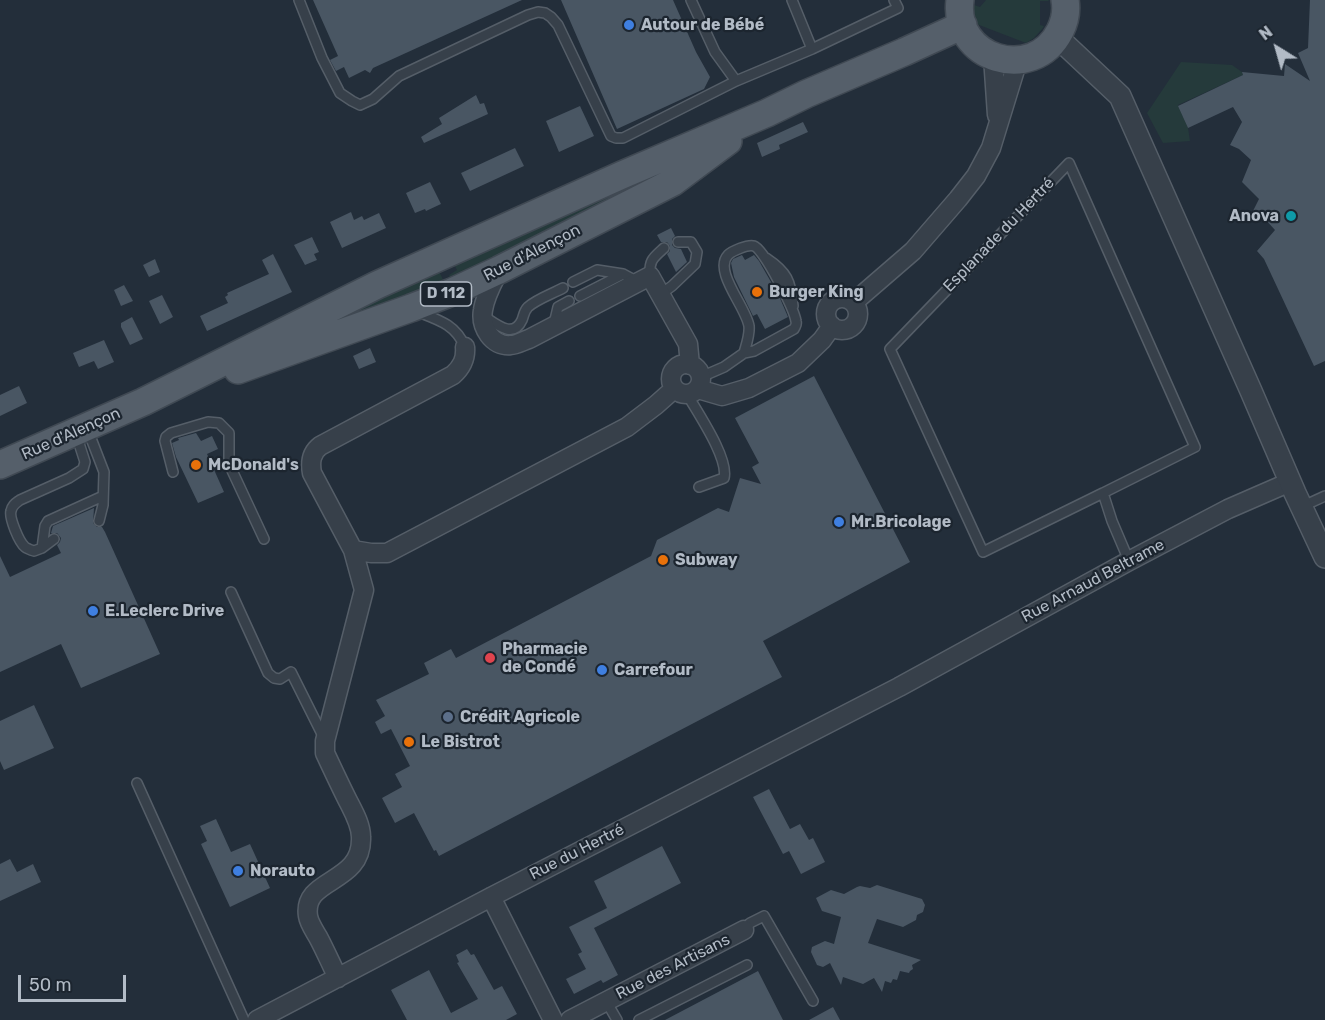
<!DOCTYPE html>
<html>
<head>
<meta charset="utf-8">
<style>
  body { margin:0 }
  #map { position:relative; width:1325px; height:1020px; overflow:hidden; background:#232e3a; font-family:Rubik,sans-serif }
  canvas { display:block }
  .north { position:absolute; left:1247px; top:18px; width:60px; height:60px; -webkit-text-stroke:4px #1c252f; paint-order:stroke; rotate:323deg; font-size:16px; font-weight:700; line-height:24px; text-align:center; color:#b2bbc6 }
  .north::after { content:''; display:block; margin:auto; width:21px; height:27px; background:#b2bbc6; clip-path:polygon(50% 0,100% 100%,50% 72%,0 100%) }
  .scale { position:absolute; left:18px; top:975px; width:108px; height:27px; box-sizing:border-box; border:3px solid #b2bbc6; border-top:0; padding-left:8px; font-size:18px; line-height:21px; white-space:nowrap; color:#b2bbc6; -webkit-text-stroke:4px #1c252f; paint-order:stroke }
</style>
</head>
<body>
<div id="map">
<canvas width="1325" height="1020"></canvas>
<div class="north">N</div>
<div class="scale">50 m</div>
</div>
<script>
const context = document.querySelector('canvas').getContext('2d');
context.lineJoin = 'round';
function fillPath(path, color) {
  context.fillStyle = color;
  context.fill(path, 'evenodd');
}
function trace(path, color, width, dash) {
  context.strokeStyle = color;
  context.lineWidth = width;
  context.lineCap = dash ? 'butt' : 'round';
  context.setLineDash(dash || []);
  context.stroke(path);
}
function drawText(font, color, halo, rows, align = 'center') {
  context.font = font + ' Rubik,sans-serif';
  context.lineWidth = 4.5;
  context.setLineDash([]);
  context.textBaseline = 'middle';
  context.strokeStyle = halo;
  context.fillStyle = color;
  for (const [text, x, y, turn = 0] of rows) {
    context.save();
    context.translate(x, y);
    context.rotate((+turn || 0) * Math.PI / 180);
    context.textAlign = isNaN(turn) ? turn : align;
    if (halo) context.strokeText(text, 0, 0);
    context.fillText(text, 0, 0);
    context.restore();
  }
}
const green = new Path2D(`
  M 986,0 L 1048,0 L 1049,1 L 1040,1 L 1040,25 L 1044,26 L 1043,28 L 1034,38 L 1026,43 L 974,23 L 971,4 L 980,7 Z
  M 1181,62 L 1232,65 L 1242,72 L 1243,75 L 1178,105 L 1188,128 L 1190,141 L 1163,143 L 1147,113 Z
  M 692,158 L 452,282 L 449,275 L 457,270 L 450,256 Z
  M 439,271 L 445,284 L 257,347 Z`);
const building = new Path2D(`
  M 313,0 L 522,0 L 373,68 L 370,73 L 365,70 L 349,78 L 344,67 L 336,71 L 330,60 L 338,56 Z
  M 561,0 L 673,0 L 696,52 L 710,77 L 704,89 L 617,129 Z
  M 1310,0 L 1325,0 L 1325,361 L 1314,366 L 1264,259 L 1257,251 L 1275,230 L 1263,217 L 1251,215 L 1259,199 L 1242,182 L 1251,160 L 1239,149 L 1230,145 L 1242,122 L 1233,107 L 1188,128 L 1178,106 L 1243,75 L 1242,72 L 1284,76 L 1285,64 L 1310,81 L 1298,53 L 1308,48 Z
  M 476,95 L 480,104 L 484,103 L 488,114 L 424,143 L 421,137 L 442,124 L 439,118 Z
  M 580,106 L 594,136 L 559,152 L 546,121 Z
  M 803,122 L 808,132 L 779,145 L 780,149 L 762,157 L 757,143 Z
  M 515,148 L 524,166 L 470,191 L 461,173 Z
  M 430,182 L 441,204 L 426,211 L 425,209 L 415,213 L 406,193 Z
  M 351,212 L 354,220 L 362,216 L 364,220 L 379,213 L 386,228 L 342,248 L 330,222 Z
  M 671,228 L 675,236 L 672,239 L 672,245 L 675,248 L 681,249 L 687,262 L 676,272 L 667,254 L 670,251 L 670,246 L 667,242 L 661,242 L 657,235 Z
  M 312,237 L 319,252 L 314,254 L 317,260 L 305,265 L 294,245 Z
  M 273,254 L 292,292 L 207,331 L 200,316 L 228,303 L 225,297 L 228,295 L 227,293 L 269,274 L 262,260 Z
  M 742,255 L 745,260 L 754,255 L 759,261 L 779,296 L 788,317 L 765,329 L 757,314 L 753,316 L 734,277 L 731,263 L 733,259 Z
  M 155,259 L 160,272 L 149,277 L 143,265 Z
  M 124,285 L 133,301 L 121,306 L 114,290 Z
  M 162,295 L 173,317 L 160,324 L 149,301 Z
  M 132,317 L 143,339 L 130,345 L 121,327 L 121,323 Z
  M 104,340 L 114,362 L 98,369 L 94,361 L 79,367 L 73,353 Z
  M 370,348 L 376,362 L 359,369 L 353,356 Z
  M 814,376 L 910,562 L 763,641 L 782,677 L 439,856 L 436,850 L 434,851 L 414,813 L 395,823 L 382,798 L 402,787 L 395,774 L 410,766 L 391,729 L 381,734 L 375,722 L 385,716 L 376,700 L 429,674 L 424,663 L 451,649 L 456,658 L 651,556 L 657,540 L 718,508 L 729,512 L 740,478 L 761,484 L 752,467 L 759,463 L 735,418 Z
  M 19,386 L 27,403 L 0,416 L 0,395 Z
  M 196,433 L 201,441 L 212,436 L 218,449 L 207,454 L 224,492 L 198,503 L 176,457 L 172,443 L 179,440 L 178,438 Z
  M 94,508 L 93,523 L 97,527 L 102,527 L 105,532 L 160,654 L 81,688 L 61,644 L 0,672 L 0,556 L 10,577 L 61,553 L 57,545 L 60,542 L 61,538 L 57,533 L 51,533 L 53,526 Z
  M 34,705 L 54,748 L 4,770 L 0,761 L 0,721 Z
  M 769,789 L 790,829 L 800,824 L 809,840 L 813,838 L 825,862 L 801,874 L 789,851 L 783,854 L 753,797 Z
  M 216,819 L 231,852 L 250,844 L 270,888 L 230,907 L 201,844 L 207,841 L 200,826 Z
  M 662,846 L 681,883 L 594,928 L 618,975 L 603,983 L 601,980 L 574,994 L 566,979 L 586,969 L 578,954 L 582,952 L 569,927 L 607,908 L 594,881 Z
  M 10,859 L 17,872 L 33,864 L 41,882 L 0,901 L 0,864 Z
  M 877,885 L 922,899 L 925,905 L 923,912 L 917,915 L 916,920 L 903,927 L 877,919 L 868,943 L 921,960 L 912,965 L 913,969 L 910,971 L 909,973 L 900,971 L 897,980 L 893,979 L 891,983 L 885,981 L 882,992 L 874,978 L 863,984 L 843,977 L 841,985 L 830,963 L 823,967 L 817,965 L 811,952 L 812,947 L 825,941 L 834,944 L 841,917 L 822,911 L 816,898 L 831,890 L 844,894 L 857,887 L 860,886 L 870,888 Z
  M 467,949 L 471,955 L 474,954 L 494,990 L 502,986 L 517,1014 L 506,1020 L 407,1020 L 391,990 L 429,970 L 451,1013 L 478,999 L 457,963 L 459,962 L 456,955 Z
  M 758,971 L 783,1020 L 665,1020 Z
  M 833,1007 L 840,1020 L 809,1020 Z`);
const service = new Path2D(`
  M 299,0 L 322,58 L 340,93 L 352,101 L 360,105 L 373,99 L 399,76 L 528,15 L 538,12 L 545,13 L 551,17 L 558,25 L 611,136 L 616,138 L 623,138 L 736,81
  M 691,0 L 715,52 L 736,81 L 812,49 L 898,8 L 894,0
  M 792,0 L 812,49
  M 766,258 C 787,272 791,281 793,306
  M 650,276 C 649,260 653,258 664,248
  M 573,282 L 597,270 L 623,274
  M 661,294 L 672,286 L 695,264 L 697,252 L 691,242 L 678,242
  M 580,296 L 623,274 L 638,282
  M 418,312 C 439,320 456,325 465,347
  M 482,315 C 495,323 513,340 522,320 C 524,315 524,311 528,307 C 537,299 552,294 563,288
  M 554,324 L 558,307 L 569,301
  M 701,377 L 724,367 L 744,353 L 754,351 L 794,329 C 796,325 797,325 796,321 C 794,309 764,249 754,246 C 748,244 732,251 728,255 C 713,271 746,307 749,326 C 750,335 746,345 744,353
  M 687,394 C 697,412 729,458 724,478 L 699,487
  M 87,428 L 104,472 L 103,505 L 99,521
  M 173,472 L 165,441 L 166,437 L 171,433 L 208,422 L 219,423 L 229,433 L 229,464 L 264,539
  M 1103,493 L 983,552 L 890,349 L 1069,163 L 1195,447 L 1103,493 L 1112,521 L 1129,561
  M 1301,507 L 1325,496
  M 54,539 L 42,548 L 34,551 C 33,551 26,548 25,547 C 19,542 9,518 11,511 C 12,505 16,503 20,500 L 69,478 L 83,469 L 85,462 L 76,434
  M 42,548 L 45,526 L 48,521 L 103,496
  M 231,592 L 268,673 L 274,678 L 280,679 L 291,672 L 324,738
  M 137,783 L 244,1020
  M 744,930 L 750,923 L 764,916 L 813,1001
  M 606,1001 L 617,1020
  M 639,1020 L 747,965`);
const minor = new Path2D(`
  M 993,57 L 997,115
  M 499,270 C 493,282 485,296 483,310 C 480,327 492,347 511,345 C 516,345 523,341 529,339 L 650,276 L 688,344 L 690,365
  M826 314a16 16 0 1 1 32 0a16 16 0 1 1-32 0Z
  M 854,302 L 913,251 L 958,199 L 976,176 L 991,148 L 1018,60
  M671 379a15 15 0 1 1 30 0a15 15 0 1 1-30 0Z
  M 698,389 L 722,396 L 749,388 L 798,363 L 822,340 L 832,326
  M 353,550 L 371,553 L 387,553 L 627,427 L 656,405 L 674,389
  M 491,897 L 553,1020
  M 338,978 C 331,964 325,950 318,937 C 314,930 309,923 308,916 C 302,877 363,885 361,837 C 361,824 353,811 347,799 C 339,783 332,768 325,753 L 325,741 L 364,590 L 353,550 L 312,473 C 310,462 311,453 320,446 L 453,375 C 462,367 466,359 465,347
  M 257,1020 L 491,897 L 899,687 L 1129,561 L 1228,509 L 1290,482
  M 570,1020 L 744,930`);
const tertiary = new Path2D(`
  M 1057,37 L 1120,96 L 1251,391 L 1295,493 L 1325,557`);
const primary = new Path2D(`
  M 960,0 C 952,59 1033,84 1060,31 C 1065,21 1067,11 1065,0
  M 238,370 L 411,308 L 452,292 L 499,270 L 673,182 L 728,141
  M 0,465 L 143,402 L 377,285 L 622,175 L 767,113 L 806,94 L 904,52 L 963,25`);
const markers = [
  [629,25,6,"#3f7fe0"],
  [1291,216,6,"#0f9aa8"],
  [757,292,6,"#e8710a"],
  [196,465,6,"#e8710a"],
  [839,522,6,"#3f7fe0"],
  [663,560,6,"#e8710a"],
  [93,611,6,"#3f7fe0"],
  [490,658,6,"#e0444e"],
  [602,670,6,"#3f7fe0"],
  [448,717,6,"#5c6f8a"],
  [409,742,6,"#e8710a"],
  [238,871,6,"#3f7fe0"]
];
const shields = [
  [446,294,51]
];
const shieldNames = [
  ["D 112",446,294]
];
const poiNames = [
  ["Autour de Bébé",641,25],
  ["Anova",1279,216,"right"],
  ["Burger King",769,292],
  ["McDonald's",208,465],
  ["Mr.Bricolage",851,522],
  ["Subway",675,560],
  ["E.Leclerc Drive",105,611],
  ["Pharmacie",502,649],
  ["de Condé",502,667],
  ["Carrefour",614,670],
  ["Crédit Agricole",460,717],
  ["Le Bistrot",421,742],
  ["Norauto",250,871]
];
const streetNames = [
  ["Esplanade du Hertré",999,235,-46],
  ["Rue d'Alençon",532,253,-27],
  ["Rue d'Alençon",71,434,-24],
  ["Rue Arnaud Beltrame",1093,581,-28],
  ["Rue du Hertré",577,852,-27],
  ["Rue des Artisans",673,967,-27]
];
fillPath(green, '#253a3b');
fillPath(building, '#495663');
trace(service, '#555e68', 12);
trace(minor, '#555e68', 21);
trace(tertiary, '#555e68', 24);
trace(primary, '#404953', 30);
trace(service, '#37404a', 9);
trace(minor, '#37404a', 18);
trace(tertiary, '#37404a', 21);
trace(primary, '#555f6a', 27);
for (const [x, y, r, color] of markers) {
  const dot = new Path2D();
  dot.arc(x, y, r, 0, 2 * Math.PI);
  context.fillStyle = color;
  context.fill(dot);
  trace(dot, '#1c252f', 2);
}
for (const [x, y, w] of shields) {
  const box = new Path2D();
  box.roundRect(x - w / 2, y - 12, w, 24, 4.5);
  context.fillStyle = '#1c252f';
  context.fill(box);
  trace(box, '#b2bbc6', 1.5);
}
drawText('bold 15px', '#b2bbc6', null, shieldNames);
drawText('bold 16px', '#b2bbc6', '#1c252f', poiNames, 'left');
drawText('16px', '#b2bbc6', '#1c252f', streetNames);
</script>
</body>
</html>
